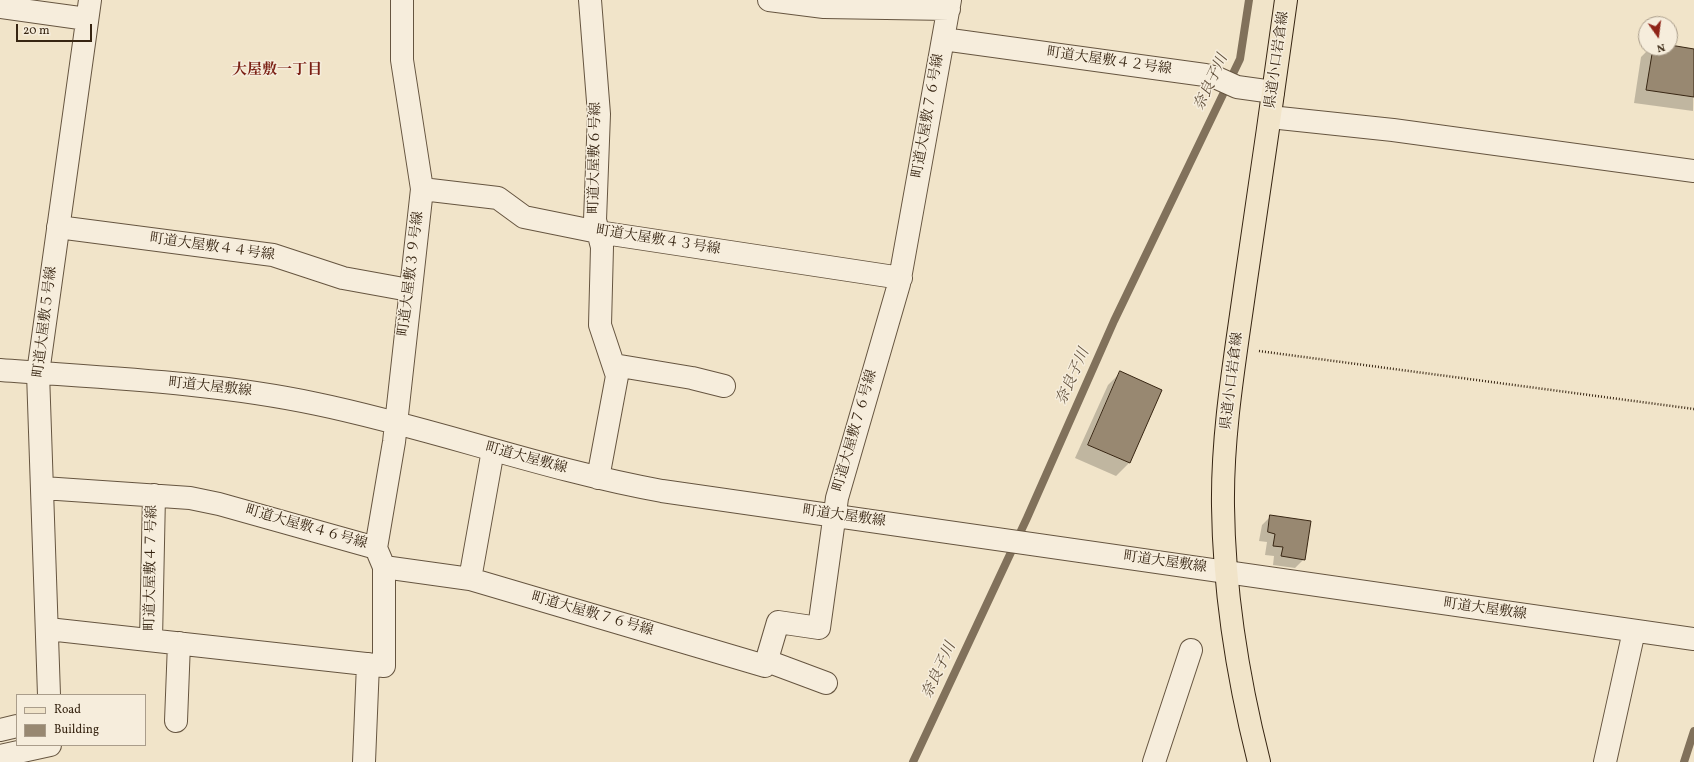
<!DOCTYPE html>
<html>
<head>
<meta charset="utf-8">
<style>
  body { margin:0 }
  #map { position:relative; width:1694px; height:762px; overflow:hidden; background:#f1e4c9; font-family:Vollkorn,serif }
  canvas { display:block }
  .legend { position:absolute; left:16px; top:694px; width:130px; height:52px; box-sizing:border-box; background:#f6eddc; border:1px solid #aa9d8b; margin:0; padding:5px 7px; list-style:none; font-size:12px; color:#372512 }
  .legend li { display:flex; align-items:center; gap:8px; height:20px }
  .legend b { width:20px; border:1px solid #aa9d8b }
  .north { position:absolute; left:1638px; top:16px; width:40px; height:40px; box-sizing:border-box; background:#f6eddc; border:1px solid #aa9d8b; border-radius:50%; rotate:166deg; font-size:11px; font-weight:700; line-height:16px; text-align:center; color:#372512 }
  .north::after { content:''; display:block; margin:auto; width:14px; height:18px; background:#8f2418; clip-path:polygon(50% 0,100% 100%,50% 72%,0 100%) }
  .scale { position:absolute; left:16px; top:24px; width:76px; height:18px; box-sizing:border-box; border:2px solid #372512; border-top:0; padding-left:5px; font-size:12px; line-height:14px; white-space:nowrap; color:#372512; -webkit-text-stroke:3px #f6eddc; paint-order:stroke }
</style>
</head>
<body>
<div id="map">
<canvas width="1694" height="762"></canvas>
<ul class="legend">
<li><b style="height:5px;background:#f1e4c9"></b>Road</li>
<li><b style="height:11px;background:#988871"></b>Building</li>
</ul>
<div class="north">N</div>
<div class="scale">20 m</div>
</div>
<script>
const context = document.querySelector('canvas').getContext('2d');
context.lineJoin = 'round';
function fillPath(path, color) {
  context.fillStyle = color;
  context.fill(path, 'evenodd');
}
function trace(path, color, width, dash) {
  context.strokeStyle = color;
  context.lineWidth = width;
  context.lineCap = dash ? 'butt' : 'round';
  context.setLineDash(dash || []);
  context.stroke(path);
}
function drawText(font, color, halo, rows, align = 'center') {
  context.font = font + ' Vollkorn,"Noto Serif JP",serif';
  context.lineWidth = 3;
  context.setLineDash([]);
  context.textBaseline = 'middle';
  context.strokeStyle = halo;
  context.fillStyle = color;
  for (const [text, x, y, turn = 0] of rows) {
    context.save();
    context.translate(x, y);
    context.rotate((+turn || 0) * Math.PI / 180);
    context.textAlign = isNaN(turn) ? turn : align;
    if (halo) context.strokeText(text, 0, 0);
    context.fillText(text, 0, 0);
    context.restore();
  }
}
const shadow = new Path2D(`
  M 1670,46 L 1694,50 L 1693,111 L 1634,103 L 1641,57 L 1650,48 L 1670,48 Z
  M 1121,372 L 1161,390 L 1129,463 L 1116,476 L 1075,458 L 1108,385 Z
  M 1271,516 L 1304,559 L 1295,568 L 1273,565 L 1274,556 L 1265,555 L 1267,542 L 1259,541 L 1262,525 Z`);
const stream = new Path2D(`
  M 913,762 L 1027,518 L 1114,321 L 1240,59 L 1249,0
  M 1684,762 L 1694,731`);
const building = new Path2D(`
  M 1670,45 L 1694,49 L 1694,97 L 1646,90 L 1653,48 L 1670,48 Z
  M 1120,371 L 1162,390 L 1130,463 L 1088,445 Z
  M 1270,515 L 1311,521 L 1305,560 L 1281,556 L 1283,547 L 1273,546 L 1275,534 L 1268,532 Z`);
const path = new Path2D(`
  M 1259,351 L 1694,409`);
const minor = new Path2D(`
  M 590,0 L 599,114 L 595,220 L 602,247 L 600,325 L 617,376 L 598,478
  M 769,0 L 824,7 L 949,9
  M 0,7 L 87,19
  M 943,39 L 1205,75 L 1217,78 L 1237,87 L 1273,92
  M 1270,117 L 1393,130 L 1694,171
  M 422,189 L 498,198 L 524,217 L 598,232 L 901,278
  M 58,227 L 273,255 L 343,278 L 409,290
  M 614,365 L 692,378 L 724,386
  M 0,370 C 106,378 213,382 317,404 C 433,428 545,470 662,491 L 1694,639
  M 43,488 L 190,498 L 219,504 L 376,548 L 384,567 L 384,666 L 48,629
  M 376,548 L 394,442 L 422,189 L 402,60 L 402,0
  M 384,567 L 470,579 L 765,666 L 778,622 L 819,628 L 837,498 L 899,284 L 950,0
  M 470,579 L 493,450
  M 151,640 L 154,495
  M 767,661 L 826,683
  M 49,695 L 38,373 L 90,0
  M 176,721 L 179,643
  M 0,730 L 17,726
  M 0,756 L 50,745
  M 364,762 L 368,664
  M 1154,762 L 1191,650
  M 1605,762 L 1634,631`);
const major = new Path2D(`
  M 1259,762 C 1238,679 1224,592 1223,506 C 1222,433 1235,359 1245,287 C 1259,191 1273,96 1286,0`);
const streetNames = [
  ["県道小口岩倉線",1278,60,-82],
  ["町道大屋敷４２号線",1109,62,8],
  ["町道大屋敷７６号線",929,116,-80],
  ["町道大屋敷６号線",596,158,-89],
  ["町道大屋敷４３号線",658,241,9],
  ["町道大屋敷４４号線",212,248,8],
  ["町道大屋敷３９号線",412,274,-83],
  ["町道大屋敷５号線",46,322,-83],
  ["県道小口岩倉線",1233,381,-83],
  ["町道大屋敷線",210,388,6],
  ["町道大屋敷７６号線",856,431,-74],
  ["町道大屋敷線",526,459,15],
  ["町道大屋敷線",844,517,8],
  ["町道大屋敷４６号線",306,528,16],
  ["町道大屋敷線",1165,563,8],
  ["町道大屋敷４７号線",152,568,-89],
  ["町道大屋敷線",1485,610,8],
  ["町道大屋敷７６号線",592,615,16]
];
const neighbourhoodNames = [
  ["大屋敷一丁目",277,71]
];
const waterNames = [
  ["奈良子川",1212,83,-65],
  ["奈良子川",1074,377,-66],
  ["奈良子川",940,671,-65]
];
fillPath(shadow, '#0003');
trace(stream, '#81715b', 8);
fillPath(building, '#988871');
trace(building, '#372512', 1);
trace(minor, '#665540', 24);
trace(major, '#372512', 24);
trace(path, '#372512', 2.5, [1, 2]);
trace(minor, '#f6eddc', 22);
trace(major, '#f1e4c9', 22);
drawText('14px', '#372512', '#f6eddc', streetNames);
drawText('bold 15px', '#7a1f14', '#f6eddc', neighbourhoodNames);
drawText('italic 15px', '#62513c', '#f6eddc', waterNames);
</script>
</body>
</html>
